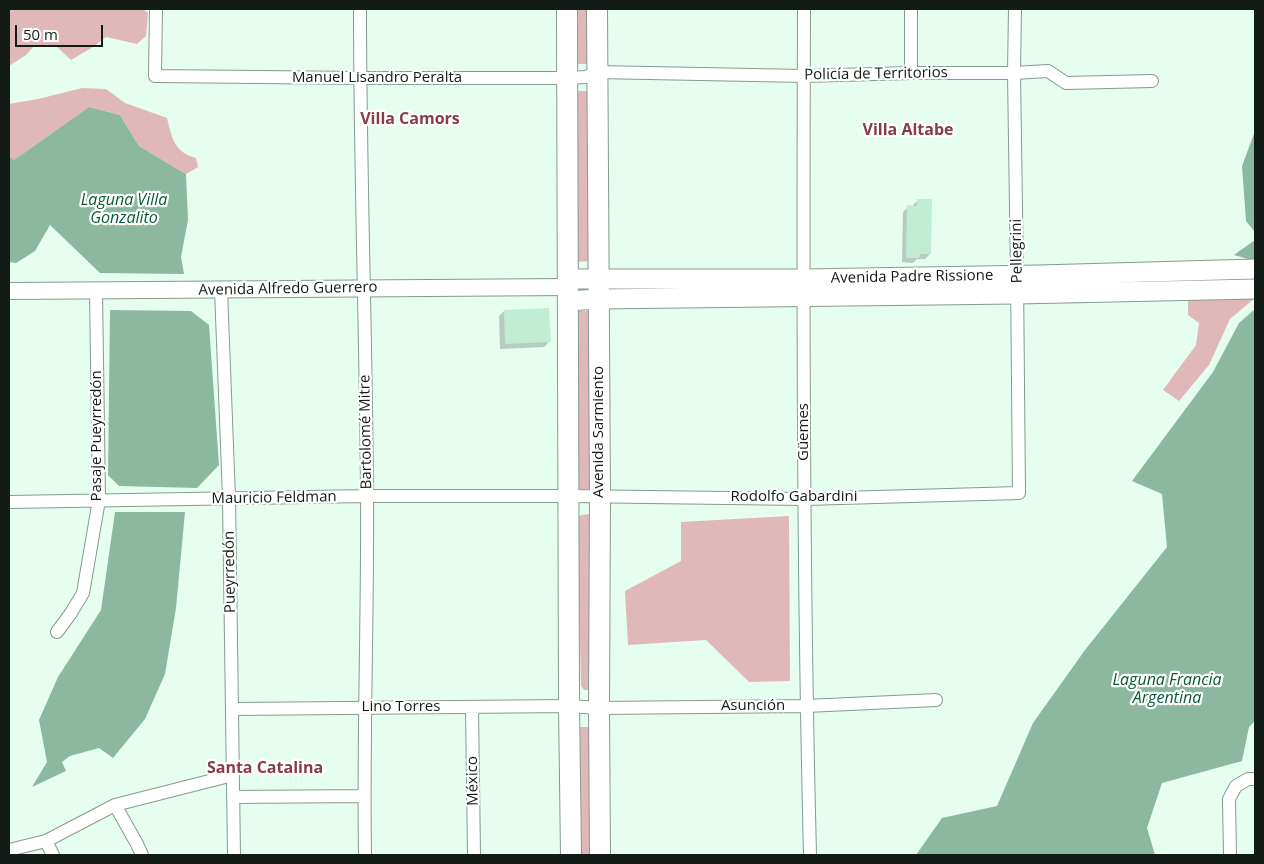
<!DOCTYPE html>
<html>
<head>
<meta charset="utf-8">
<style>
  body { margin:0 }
  #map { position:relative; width:1264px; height:864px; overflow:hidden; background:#e5fef0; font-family:"Open Sans",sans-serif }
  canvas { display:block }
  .frame { position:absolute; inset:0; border:10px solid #121b16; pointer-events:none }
  .scale { position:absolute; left:15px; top:25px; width:88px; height:22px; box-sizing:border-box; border:2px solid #121b16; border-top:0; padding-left:6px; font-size:15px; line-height:18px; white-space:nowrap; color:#121b16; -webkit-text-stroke:4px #fff; paint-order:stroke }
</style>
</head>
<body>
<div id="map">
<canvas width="1264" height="864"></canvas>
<div class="frame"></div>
<div class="scale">50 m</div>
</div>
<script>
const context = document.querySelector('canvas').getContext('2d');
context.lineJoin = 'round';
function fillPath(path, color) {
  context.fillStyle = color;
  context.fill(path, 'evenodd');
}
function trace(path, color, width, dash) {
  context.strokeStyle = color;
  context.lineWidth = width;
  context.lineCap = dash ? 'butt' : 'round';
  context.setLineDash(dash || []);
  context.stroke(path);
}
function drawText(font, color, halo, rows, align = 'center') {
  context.font = font + ' "Open Sans",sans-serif';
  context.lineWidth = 4.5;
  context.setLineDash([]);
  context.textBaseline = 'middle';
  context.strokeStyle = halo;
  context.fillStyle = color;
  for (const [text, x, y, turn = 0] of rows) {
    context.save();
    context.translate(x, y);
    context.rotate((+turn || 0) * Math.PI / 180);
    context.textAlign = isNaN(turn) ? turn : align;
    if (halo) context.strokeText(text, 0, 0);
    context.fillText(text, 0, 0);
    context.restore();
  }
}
const green = new Path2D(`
  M 9,9 L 143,9 L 148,13 L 146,36 L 137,44 L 106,37 L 93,47 L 71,60 L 57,47 L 35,45 L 26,55 L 9,66 Z
  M 575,9 L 591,9 L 591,64 L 574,64 Z
  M 82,88 L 106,89 L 125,103 L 167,118 C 172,138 174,152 196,158 L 198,167 L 186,174 L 139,146 L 120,115 L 89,107 L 14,160 L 9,156 L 9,104 L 38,99 Z
  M 574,91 L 591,91 L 593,261 L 576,262 Z
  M 1188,298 L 1255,298 L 1230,319 L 1209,365 L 1179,401 L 1163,390 L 1196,345 L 1199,323 L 1188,315 Z
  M 575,311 L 591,311 L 591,489 L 575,489 Z
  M 590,514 L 593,518 L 592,690 L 584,690 L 581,686 L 577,518 L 581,515 Z
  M 789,516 L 790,681 L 749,682 L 706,640 L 628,645 L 625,591 L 681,561 L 681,522 Z
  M 578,727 L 595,727 L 594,855 L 577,855 Z`);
const water = new Path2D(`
  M 89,107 L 120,115 L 139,146 L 186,174 L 188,220 L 181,257 L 184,274 L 100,273 L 50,225 L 35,251 L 16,263 L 9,262 L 9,156 L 14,160 Z
  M 1255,131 L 1255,232 L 1246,221 L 1242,166 Z
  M 1255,240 L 1255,261 L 1234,255 Z
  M 1255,309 L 1255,721 L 1249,727 L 1242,761 L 1162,783 L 1147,828 L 1155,855 L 916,855 L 942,818 L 997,806 L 1033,723 L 1085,650 L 1167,547 L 1162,494 L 1132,481 L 1213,372 L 1239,323 Z
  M 110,310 L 191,311 L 209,325 L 219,465 L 197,488 L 119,486 L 108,475 Z
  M 115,512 L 185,512 L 176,608 L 165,674 L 145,719 L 113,758 L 99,748 L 70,756 L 62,762 L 66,771 L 32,787 L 47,762 L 39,720 L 58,677 L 101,610 Z`);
const shadow = new Path2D(`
  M 918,200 L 930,254 L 925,259 L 917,259 L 913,263 L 902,262 L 903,212 L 908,207 L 913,207 L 913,205 Z
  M 504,311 L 549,342 L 544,347 L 500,349 L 499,316 Z`);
const building = new Path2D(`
  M 917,199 L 932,199 L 931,254 L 920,254 L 919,258 L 906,258 L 907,205 L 917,206 Z
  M 549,308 L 551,342 L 505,344 L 504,310 Z`);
const minor = new Path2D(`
  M 156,9 L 155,76 L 360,78 L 568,78 L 586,77 L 597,72 L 804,76 L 911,73 L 1014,73 L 1048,71 L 1066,83 L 1152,81
  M 360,9 C 360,170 366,332 367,494 C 368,614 363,735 365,855
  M 804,9 C 803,291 803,573 810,855
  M 911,73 L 911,9
  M 221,290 L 229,498 L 234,855
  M 9,502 L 367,496 L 569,496 L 805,499 L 1019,493 L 1017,275 L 1014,73 L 1015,9
  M 57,632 L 71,613 L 83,593 L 99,500 L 96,290
  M 472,707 L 474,855
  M 232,709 L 569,706 L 599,708 L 806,706 L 936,700
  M 233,797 L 364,796
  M 115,805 L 137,844 L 142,855
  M 46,841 L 53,855
  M 9,850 L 46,841 L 115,805 L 233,775
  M 1230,855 L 1229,799 L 1236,786 L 1248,779 L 1255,779`);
const tertiary = new Path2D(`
  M 9,291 L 568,287`);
const secondary = new Path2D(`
  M 568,279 L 803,279 L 1040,275 L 1255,269
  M 568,301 L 598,299 L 1017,294 L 1255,289`);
const primary = new Path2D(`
  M 567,9 L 569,706 L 571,855
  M 597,9 L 600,497 L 599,708 L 600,855`);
const streetNames = [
  ["Policía de Territorios",876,74,-1],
  ["Manuel Lisandro Peralta",377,78],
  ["Pellegrini",1017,251,-91],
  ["Avenida Padre Rissione",912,277,-1],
  ["Avenida Alfredo Guerrero",288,289,-1],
  ["Bartolomé Mitre",366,432,-91],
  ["Avenida Sarmiento",599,432,-90],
  ["Güemes",804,432,-90],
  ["Pasaje Pueyrredón",97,436,-90],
  ["Rodolfo Gabardini",794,497],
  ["Mauricio Feldman",274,498,-1],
  ["Pueyrredón",230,572,-91],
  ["Asunción",753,706],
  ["Lino Torres",401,707],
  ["México",473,781,-91]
];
const neighbourhoodNames = [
  ["Villa Camors",410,119],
  ["Villa Altabe",908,130],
  ["Santa Catalina",265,768]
];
const waterNames = [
  ["Laguna Villa",124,200],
  ["Gonzalito",124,218],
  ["Laguna Francia",1167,680],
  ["Argentina",1167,698]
];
fillPath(green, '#e1b8b9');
fillPath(water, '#8db8a0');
fillPath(shadow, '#0003');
fillPath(building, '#c0edd4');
trace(minor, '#849b8e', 14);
trace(tertiary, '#849b8e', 18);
trace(secondary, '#849b8e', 21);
trace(primary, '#849b8e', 22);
trace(minor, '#fff', 12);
trace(tertiary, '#fff', 16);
trace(secondary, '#fff', 19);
trace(primary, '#fff', 20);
drawText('15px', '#121b16', '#fff', streetNames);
drawText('bold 16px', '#863d45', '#fff', neighbourhoodNames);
drawText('italic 16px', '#085839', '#fff', waterNames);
</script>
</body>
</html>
